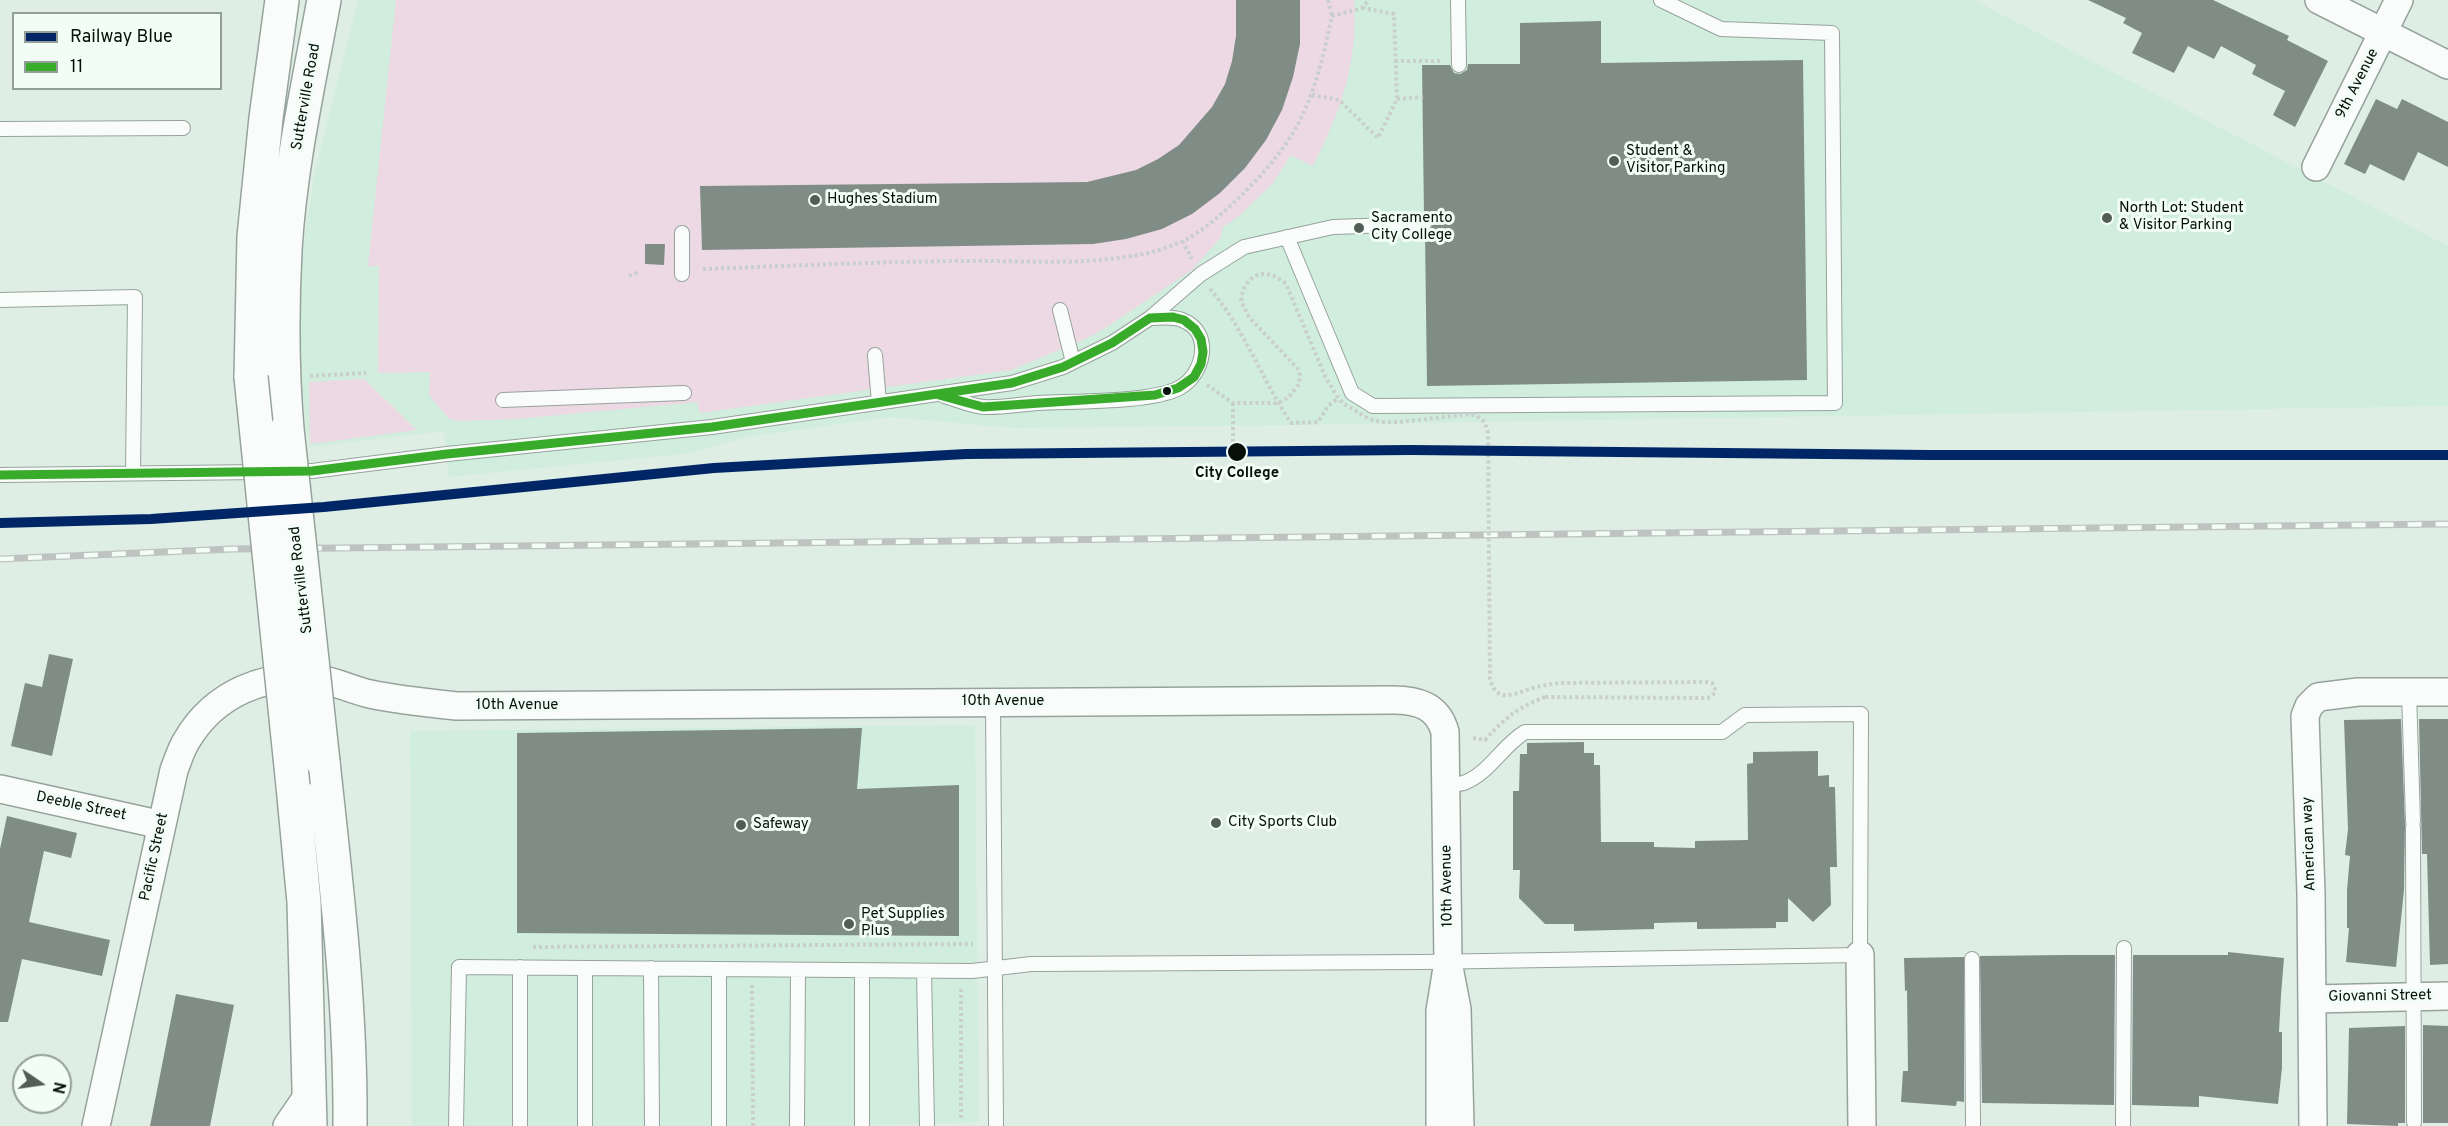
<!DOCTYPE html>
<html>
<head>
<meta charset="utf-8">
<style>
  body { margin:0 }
  #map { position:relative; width:2448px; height:1126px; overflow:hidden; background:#deeee5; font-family:Overpass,sans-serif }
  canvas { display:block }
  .legend { position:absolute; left:12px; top:12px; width:210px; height:78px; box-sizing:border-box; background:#f1fdf6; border:2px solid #939e98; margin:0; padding:8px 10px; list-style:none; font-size:18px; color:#060f0a }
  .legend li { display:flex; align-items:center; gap:12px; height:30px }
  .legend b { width:30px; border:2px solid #939e98 }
  .north { position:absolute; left:12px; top:1054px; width:60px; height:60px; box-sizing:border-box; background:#f1fdf6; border:2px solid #939e98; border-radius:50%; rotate:103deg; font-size:16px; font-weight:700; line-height:24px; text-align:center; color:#060f0a }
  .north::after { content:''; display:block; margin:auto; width:21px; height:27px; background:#525d57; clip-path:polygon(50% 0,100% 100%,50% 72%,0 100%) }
</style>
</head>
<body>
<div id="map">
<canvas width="2448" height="1126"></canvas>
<ul class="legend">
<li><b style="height:8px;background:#002666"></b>Railway Blue</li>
<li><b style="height:8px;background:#39ab2a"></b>11</li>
</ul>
<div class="north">N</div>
</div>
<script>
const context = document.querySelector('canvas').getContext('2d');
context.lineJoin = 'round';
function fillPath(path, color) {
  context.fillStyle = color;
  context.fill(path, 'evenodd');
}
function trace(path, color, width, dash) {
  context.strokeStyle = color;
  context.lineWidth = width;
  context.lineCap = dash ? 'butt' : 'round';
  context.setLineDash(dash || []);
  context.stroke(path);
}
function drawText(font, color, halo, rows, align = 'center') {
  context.font = font + ' Overpass,sans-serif';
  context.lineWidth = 6;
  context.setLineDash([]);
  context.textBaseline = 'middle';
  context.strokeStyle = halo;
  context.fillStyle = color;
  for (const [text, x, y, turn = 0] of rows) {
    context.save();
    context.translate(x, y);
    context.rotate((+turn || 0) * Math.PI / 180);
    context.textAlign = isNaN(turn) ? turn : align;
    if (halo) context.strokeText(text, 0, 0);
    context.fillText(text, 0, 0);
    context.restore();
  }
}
const built = new Path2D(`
  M 358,0 L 1974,0 L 2448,246 L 2448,406 L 1291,425 L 1014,428 L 891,417 L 746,437 L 691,453 L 449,477 L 444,431 L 309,447 L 300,376 L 300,269 L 314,175 Z
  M 975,725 L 979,1122 L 847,1126 L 412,1126 L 410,731 Z`);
const green = new Path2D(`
  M 396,0 L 1354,0 C 1358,63 1341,111 1313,166 L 1291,155 L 1273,183 L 1238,217 L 1223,227 L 1220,238 L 1192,270 L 1102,330 L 1079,342 L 1011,370 L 700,413 L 697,402 L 516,419 L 456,421 L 448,418 L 429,395 L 430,372 L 378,373 L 379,266 L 368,266 Z
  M 364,379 L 417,430 L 310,444 L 309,382 Z`);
const building = new Path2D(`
  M 1236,0 L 1300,0 L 1300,44 L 1293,77 L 1282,110 L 1266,140 L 1245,168 L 1220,193 L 1192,214 L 1162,229 L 1126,239 L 1093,244 L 702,250 L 700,186 L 1087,182 L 1136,170 L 1158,159 L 1179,145 L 1212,107 L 1225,84 L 1232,61 L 1236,36 Z
  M 2088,0 L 2213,0 L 2289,36 L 2287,40 L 2328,61 L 2295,127 L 2273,115 L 2285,91 L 2252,74 L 2256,65 L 2221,46 L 2214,59 L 2188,46 L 2174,73 L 2132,53 L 2142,33 L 2123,23 L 2126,18 Z
  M 1601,21 L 1601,63 L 1803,60 L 1807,380 L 1427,386 L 1425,233 L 1429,231 L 1433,224 L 1431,219 L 1424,215 L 1422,65 L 1450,65 L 1454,73 L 1460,74 L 1467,70 L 1468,64 L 1520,64 L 1520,23 Z
  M 2376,99 L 2397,109 L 2402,99 L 2448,122 L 2448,167 L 2418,152 L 2404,181 L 2370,164 L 2365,174 L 2344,164 Z
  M 645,244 L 665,244 L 664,265 L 645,264 Z
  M 49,654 L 73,659 L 52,756 L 11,746 L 25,683 L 42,687 Z
  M 2401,719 L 2405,824 L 2404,890 L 2396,967 L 2346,962 L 2349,928 L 2347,928 L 2347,890 L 2350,856 L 2345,855 L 2348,829 L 2344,720 Z
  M 2419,719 L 2448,719 L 2448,964 L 2430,965 L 2427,854 L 2422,854 Z
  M 862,728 L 857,789 L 959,785 L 959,936 L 517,933 L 517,733 Z
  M 1584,742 L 1584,753 L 1594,753 L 1594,765 L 1600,765 L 1601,842 L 1654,842 L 1654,847 L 1695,848 L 1695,841 L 1748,840 L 1747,764 L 1753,763 L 1753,752 L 1818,751 L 1818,776 L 1829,775 L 1829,787 L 1835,787 L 1837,867 L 1830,867 L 1831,905 L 1813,922 L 1788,898 L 1788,922 L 1776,922 L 1776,928 L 1697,929 L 1697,922 L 1654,923 L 1654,929 L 1574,931 L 1574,924 L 1545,924 L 1519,898 L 1520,870 L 1513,870 L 1513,791 L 1519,791 L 1520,754 L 1527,754 L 1527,743 Z
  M 7,816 L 77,833 L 71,858 L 44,851 L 29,922 L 110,940 L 102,976 L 22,959 L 8,1022 L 0,1022 L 0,849 Z
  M 2228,952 L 2284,958 L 2281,995 L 2279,1032 L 2282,1032 L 2282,1068 L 2278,1104 L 2199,1096 L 2199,1107 L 2132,1105 L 2133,955 L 2228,955 Z
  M 2065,955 L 2115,955 L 2114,1105 L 1982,1103 L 1980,956 Z
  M 1964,957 L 1964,1102 L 1957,1101 L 1956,1106 L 1901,1102 L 1903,1071 L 1908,1071 L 1907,990 L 1905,991 L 1904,958 Z
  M 176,994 L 234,1005 L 210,1126 L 150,1126 Z
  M 2423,1025 L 2448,1026 L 2448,1123 L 2423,1123 Z
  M 2405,1026 L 2405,1123 L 2398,1123 L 2398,1126 L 2347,1124 L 2349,1028 Z`);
const path = new Path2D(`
  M 1328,0 L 1332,16
  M 1395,61 L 1441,61
  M 1312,95 L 1339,100 L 1378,138 L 1397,99 L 1394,14 L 1363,8
  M 1397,99 L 1423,97
  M 1182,241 L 1192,259
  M 703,269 C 788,266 872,262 957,261 C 1017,260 1078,266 1138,255 C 1152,253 1168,247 1181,242 C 1217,226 1281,159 1298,124 C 1316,90 1324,53 1332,16 L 1362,8 L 1369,0
  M 629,276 L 639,272
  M 1210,289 C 1244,328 1262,380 1291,423 L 1318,422 L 1328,406 L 1337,399
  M 310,376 L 366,373
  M 1207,385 L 1233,403 L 1278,403 L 1289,397 L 1299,384 L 1300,375 L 1298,369 L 1282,352
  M 1233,403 L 1233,477
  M 1473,738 L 1485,740 C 1505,718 1517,708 1545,697
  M 533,947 L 973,944
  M 752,985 L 753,1126
  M 961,1118 L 961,990 L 963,989`);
const service = new Path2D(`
  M 1458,0 L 1459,65
  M 0,129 L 183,128
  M 682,233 L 682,274
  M 1287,237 L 1352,393 L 1373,406 L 1835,403 L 1832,33 L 1721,29 L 1661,0
  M 0,300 L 135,297 L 133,473
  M 1060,310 L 1073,362
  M 875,355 L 879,403
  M 944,396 C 956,399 971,406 984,407 C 1001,408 1021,404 1038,403 C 1072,401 1151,403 1179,388 C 1204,375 1214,332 1182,320 C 1172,316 1161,318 1150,318
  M 503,400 L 684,393
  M 290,471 L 312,471 L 447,454 L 712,427 L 1012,383 L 1063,367 L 1112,343 L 1150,318 L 1201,274 L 1244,247 L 1333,227 L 1424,224
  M 0,475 L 261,472
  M 2409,692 L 2413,821
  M 993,702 L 996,1126
  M 2413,827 L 2414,1122
  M 1972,959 L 1973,1126
  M 520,967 L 520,1126
  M 585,968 L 585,1126
  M 651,968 L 652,1126
  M 862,970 L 862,1126
  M 924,971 L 927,1126
  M 456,1126 L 459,967 L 972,971 L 1031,964 L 1423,962 L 1860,955 L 1861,714 L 1745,715 L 1722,732 L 1525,732 C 1503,745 1490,772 1466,782 C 1460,785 1452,784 1447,785
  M 719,1126 L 719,969
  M 797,1126 L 798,970
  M 2123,1126 L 2124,948`);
const minor = new Path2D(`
  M 2319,0 L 2448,65
  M 2316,167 L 2399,0
  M 0,789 L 162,825
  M 1860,955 L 1862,1126
  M 2313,999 L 2448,996
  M 96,1126 L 174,770 C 178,760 181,749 187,740 C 214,694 265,672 317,679 C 335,681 352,690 370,694 C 398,700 428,703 457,706 L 1393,700 C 1418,700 1438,706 1445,732 L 1448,962
  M 287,1126 L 311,1091
  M 1440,1126 L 1440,1011 L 1448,962 L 1457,1009 L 1460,1126
  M 2313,1126 L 2311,894 L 2305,716 L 2309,706 L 2318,697 L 2358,692 L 2448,692`);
const secondary = new Path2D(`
  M 251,377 L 254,237 L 266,118 L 282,0
  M 287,429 C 282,370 282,308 285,250 C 290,166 309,82 324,0
  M 323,762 C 336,883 351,1004 350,1126
  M 293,786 L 304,902 L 310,1126`);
const rail = new Path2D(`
  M 0,559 L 232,549 L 339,548 L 2448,524`);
const pathBridge = new Path2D(`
  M 1282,352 L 1249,317 L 1241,301 C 1244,273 1266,266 1286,284 L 1325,376 L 1338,398 L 1344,404 L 1369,419 L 1381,422 L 1399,422 L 1470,414 C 1482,417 1485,421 1488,433 L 1490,679 C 1497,704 1512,694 1530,689 C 1540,686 1550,684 1560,683 L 1708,682 L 1712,683 L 1715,689 L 1715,693 L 1708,698 L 1545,697`);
const secondaryBridge = new Path2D(`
  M 251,377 L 293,786
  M 287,429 L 323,762`);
const bus1 = new Path2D(`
  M 0,475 L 312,471 L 447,454 L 712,427 L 1012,383 L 1063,367 L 1112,343 L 1150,318 L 1173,317 L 1184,320 L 1195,329 L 1201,339 L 1203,352 L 1201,364 L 1194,377 L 1178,388 L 1155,395 L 983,407 L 939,395`);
const rail1 = new Path2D(`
  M 0,523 L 151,519 L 324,507 L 714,468 L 966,454 L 1410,450 L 1930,455 L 2448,455`);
const markers = [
  [1614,161,6,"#525d57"],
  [815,200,6,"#525d57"],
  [2107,218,6,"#525d57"],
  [1359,228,6,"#525d57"],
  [1167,391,5,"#060f0a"],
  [1237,452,10,"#060f0a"],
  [1216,823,6,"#525d57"],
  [741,825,6,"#525d57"],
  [849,924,6,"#525d57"]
];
const streetNames = [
  ["9th Avenue",2358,84,-63],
  ["Sutterville Road",307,97,-80],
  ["Sutterville Road",302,580,-97],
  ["10th Avenue",1003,702],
  ["10th Avenue",517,706],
  ["Deeble Street",81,807,12],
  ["American way",2310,844,-92],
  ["Pacific Street",155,857,-78],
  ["10th Avenue",1448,886,-91],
  ["Giovanni Street",2380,997,-1]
];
const poiNames = [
  ["Student &",1626,152],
  ["Visitor Parking",1626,169],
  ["Hughes Stadium",827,200],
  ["North Lot: Student",2119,209],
  ["& Visitor Parking",2119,226],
  ["Sacramento",1371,219],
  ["City College",1371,236],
  ["City Sports Club",1228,823],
  ["Safeway",753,825],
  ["Pet Supplies",861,915],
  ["Plus",861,932]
];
const stopNames = [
  ["City College",1237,474]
];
fillPath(built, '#d1eddd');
fillPath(green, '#edd9e3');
fillPath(building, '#808d86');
trace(service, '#96a39c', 16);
trace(minor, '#96a39c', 30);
trace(secondary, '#96a39c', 36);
trace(path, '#c9cfcc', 4, [3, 3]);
trace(service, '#fafcfb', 14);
trace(minor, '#fafcfb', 27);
trace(secondary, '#fafcfb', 33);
trace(rail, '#bec2c0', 7);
trace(rail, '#f1fdf6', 4.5, [14]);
trace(secondaryBridge, '#96a39c', 36, []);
trace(pathBridge, '#c9cfcc', 4, [3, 3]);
trace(secondaryBridge, '#fafcfb', 33);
trace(bus1, '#39ab2a', 9);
trace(rail1, '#002666', 10);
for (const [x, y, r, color] of markers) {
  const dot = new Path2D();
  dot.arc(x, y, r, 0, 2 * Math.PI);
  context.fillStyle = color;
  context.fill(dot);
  trace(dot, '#f1fdf6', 2);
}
drawText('15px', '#060f0a', '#f1fdf6', streetNames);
drawText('15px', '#060f0a', '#f1fdf6', poiNames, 'left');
drawText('bold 15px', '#060f0a', '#f1fdf6', stopNames);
</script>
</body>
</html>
